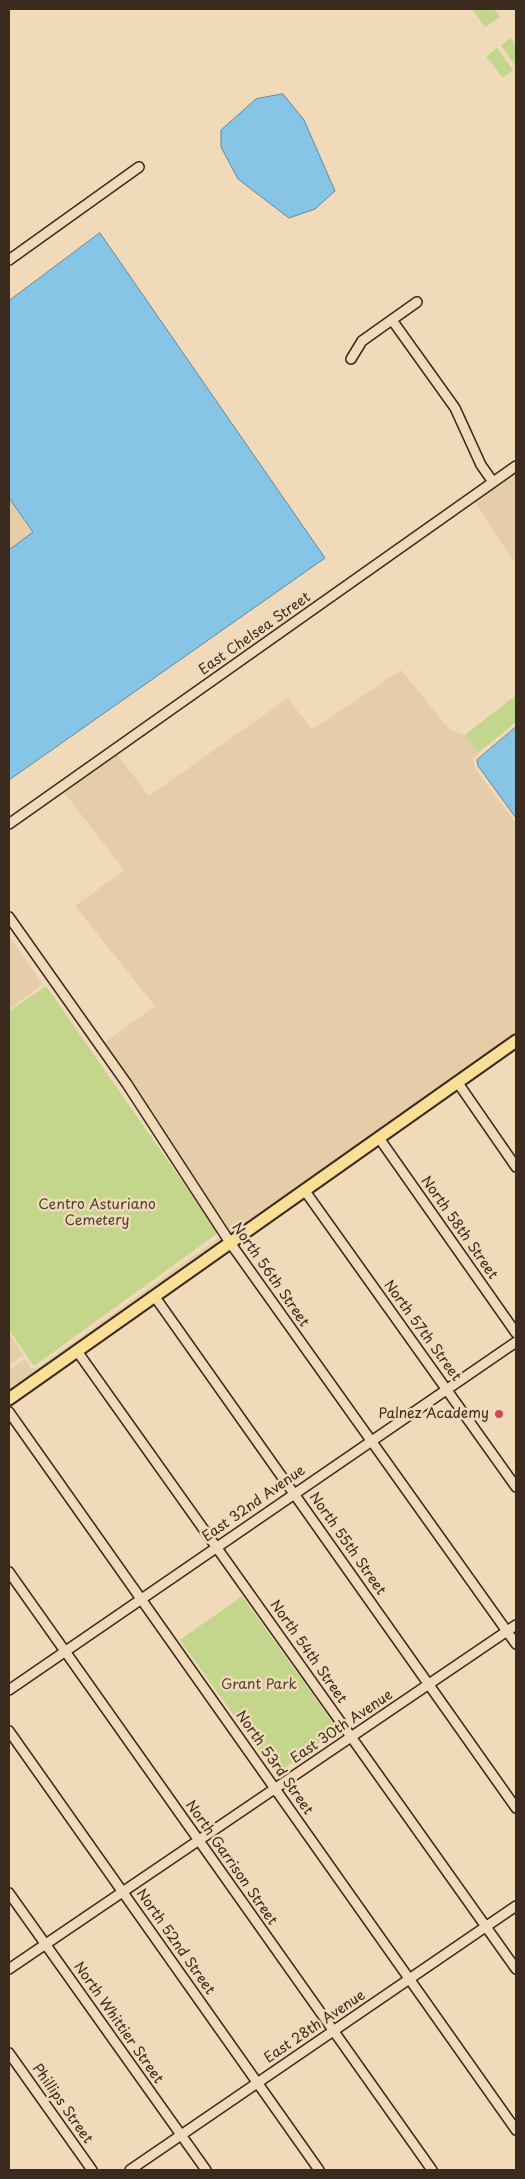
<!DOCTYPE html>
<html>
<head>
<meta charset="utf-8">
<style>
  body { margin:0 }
  #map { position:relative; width:525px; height:2179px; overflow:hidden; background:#f0dab9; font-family:"Playpen Sans",sans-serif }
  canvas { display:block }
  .frame { position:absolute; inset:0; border:10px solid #3b2a1e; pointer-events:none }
</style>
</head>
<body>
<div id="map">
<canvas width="525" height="2179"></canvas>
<div class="frame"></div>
</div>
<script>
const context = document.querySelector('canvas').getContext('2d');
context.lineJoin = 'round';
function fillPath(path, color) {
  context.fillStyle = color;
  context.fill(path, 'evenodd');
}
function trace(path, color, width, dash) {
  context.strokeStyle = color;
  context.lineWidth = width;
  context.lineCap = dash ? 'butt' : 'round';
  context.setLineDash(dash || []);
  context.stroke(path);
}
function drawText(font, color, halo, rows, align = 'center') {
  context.font = font + ' "Playpen Sans",sans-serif';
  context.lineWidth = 5;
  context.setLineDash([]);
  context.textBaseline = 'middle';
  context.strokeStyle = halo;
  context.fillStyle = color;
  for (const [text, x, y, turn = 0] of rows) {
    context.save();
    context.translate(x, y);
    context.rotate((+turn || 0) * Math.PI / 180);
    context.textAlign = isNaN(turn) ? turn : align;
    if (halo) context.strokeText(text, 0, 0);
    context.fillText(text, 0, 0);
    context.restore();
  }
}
const built = new Path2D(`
  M 516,472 L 516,565 L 474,501 Z
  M 9,498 L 33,532 L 9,550 Z
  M 401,670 L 450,730 L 465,735 L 478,753 L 473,759 L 475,768 L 516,824 L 516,1035 L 232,1238 L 103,1044 L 155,1006 L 75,906 L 124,870 L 63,791 L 116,753 L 149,796 L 288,698 L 312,730 Z
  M 9,936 L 43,984 L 9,1009 Z
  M 221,1236 L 225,1242 L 9,1393 L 9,1370 L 25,1359 L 31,1368 L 36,1369 Z
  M 9,1334 L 24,1355 L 9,1366 Z`);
const green = new Path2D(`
  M 472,9 L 494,9 L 500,17 L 485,27 Z
  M 511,38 L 516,45 L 516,67 L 501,45 Z
  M 497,48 L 513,70 L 503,78 L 486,56 Z
  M 516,695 L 516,722 L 478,753 L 465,735 Z
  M 46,986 L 218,1233 L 34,1366 L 9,1330 L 9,1011 Z
  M 242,1596 L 338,1730 L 276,1774 L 180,1640 Z`);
const water = new Path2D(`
  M 283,94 L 304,120 L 335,191 L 315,209 L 289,218 L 238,179 L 221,147 L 221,130 L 256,99 Z
  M 100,233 L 325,558 L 9,780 L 9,550 L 33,532 L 9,498 L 9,301 Z
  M 516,727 L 516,818 L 478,766 L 477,760 Z`);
const minor = new Path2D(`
  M 9,260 L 139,167
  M 392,320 L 455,408 L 481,465 L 493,482
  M 351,359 L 362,341 L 417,302
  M 9,824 L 516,466
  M 9,917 L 127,1084 L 231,1244 L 516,1644
  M 458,1083 L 516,1167
  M 379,1138 L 516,1333
  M 305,1191 L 516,1487
  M 155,1297 L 516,1808
  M 77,1351 L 516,1969
  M 9,1412 L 516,2130
  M 9,1572 L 432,2170
  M 9,1690 L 516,1342
  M 9,1731 L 319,2170
  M 9,1893 L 206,2170
  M 9,1969 L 516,1625
  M 9,2053 L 92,2170
  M 130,2170 L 516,1906`);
const major = new Path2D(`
  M 9,1399 L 516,1041`);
const markers = [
  [499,1414,5,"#d1495b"]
];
const streetNames = [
  ["East Chelsea Street",255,634,-35],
  ["North 58th Street",459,1228,55],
  ["North 56th Street",270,1275,55],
  ["North 57th Street",422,1331,54],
  ["East 32nd Avenue",254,1504,-35],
  ["North 55th Street",347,1544,55],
  ["North 54th Street",308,1652,55],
  ["East 30th Avenue",342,1727,-34],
  ["North 53rd Street",274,1763,55],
  ["North Garrison Street",231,1863,55],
  ["North 52nd Street",175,1942,55],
  ["North Whittier Street",118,2023,55],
  ["East 28th Avenue",315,2027,-34],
  ["Phillips Street",62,2104,55]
];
const parkNames = [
  ["Centro Asturiano",97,1205],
  ["Cemetery",97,1221],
  ["Grant Park",259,1685]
];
const poiNames = [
  ["Palnez Academy",489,1414]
];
fillPath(built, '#e4cda8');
fillPath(green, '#c3d68b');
fillPath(water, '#86c5e6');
trace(water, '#688796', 1);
trace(minor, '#3b2a1e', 12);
trace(major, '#3b2a1e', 15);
trace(minor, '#f0dab9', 9);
trace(major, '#fadf96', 11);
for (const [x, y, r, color] of markers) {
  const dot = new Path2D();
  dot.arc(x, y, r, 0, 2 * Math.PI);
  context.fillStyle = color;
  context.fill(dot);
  trace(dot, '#f0dab9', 2);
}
drawText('14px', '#3b2a1e', '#f0dab9', streetNames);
drawText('14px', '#4f442e', '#f0dab9', parkNames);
drawText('14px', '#3b2a1e', '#f0dab9', poiNames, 'right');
</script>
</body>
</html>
